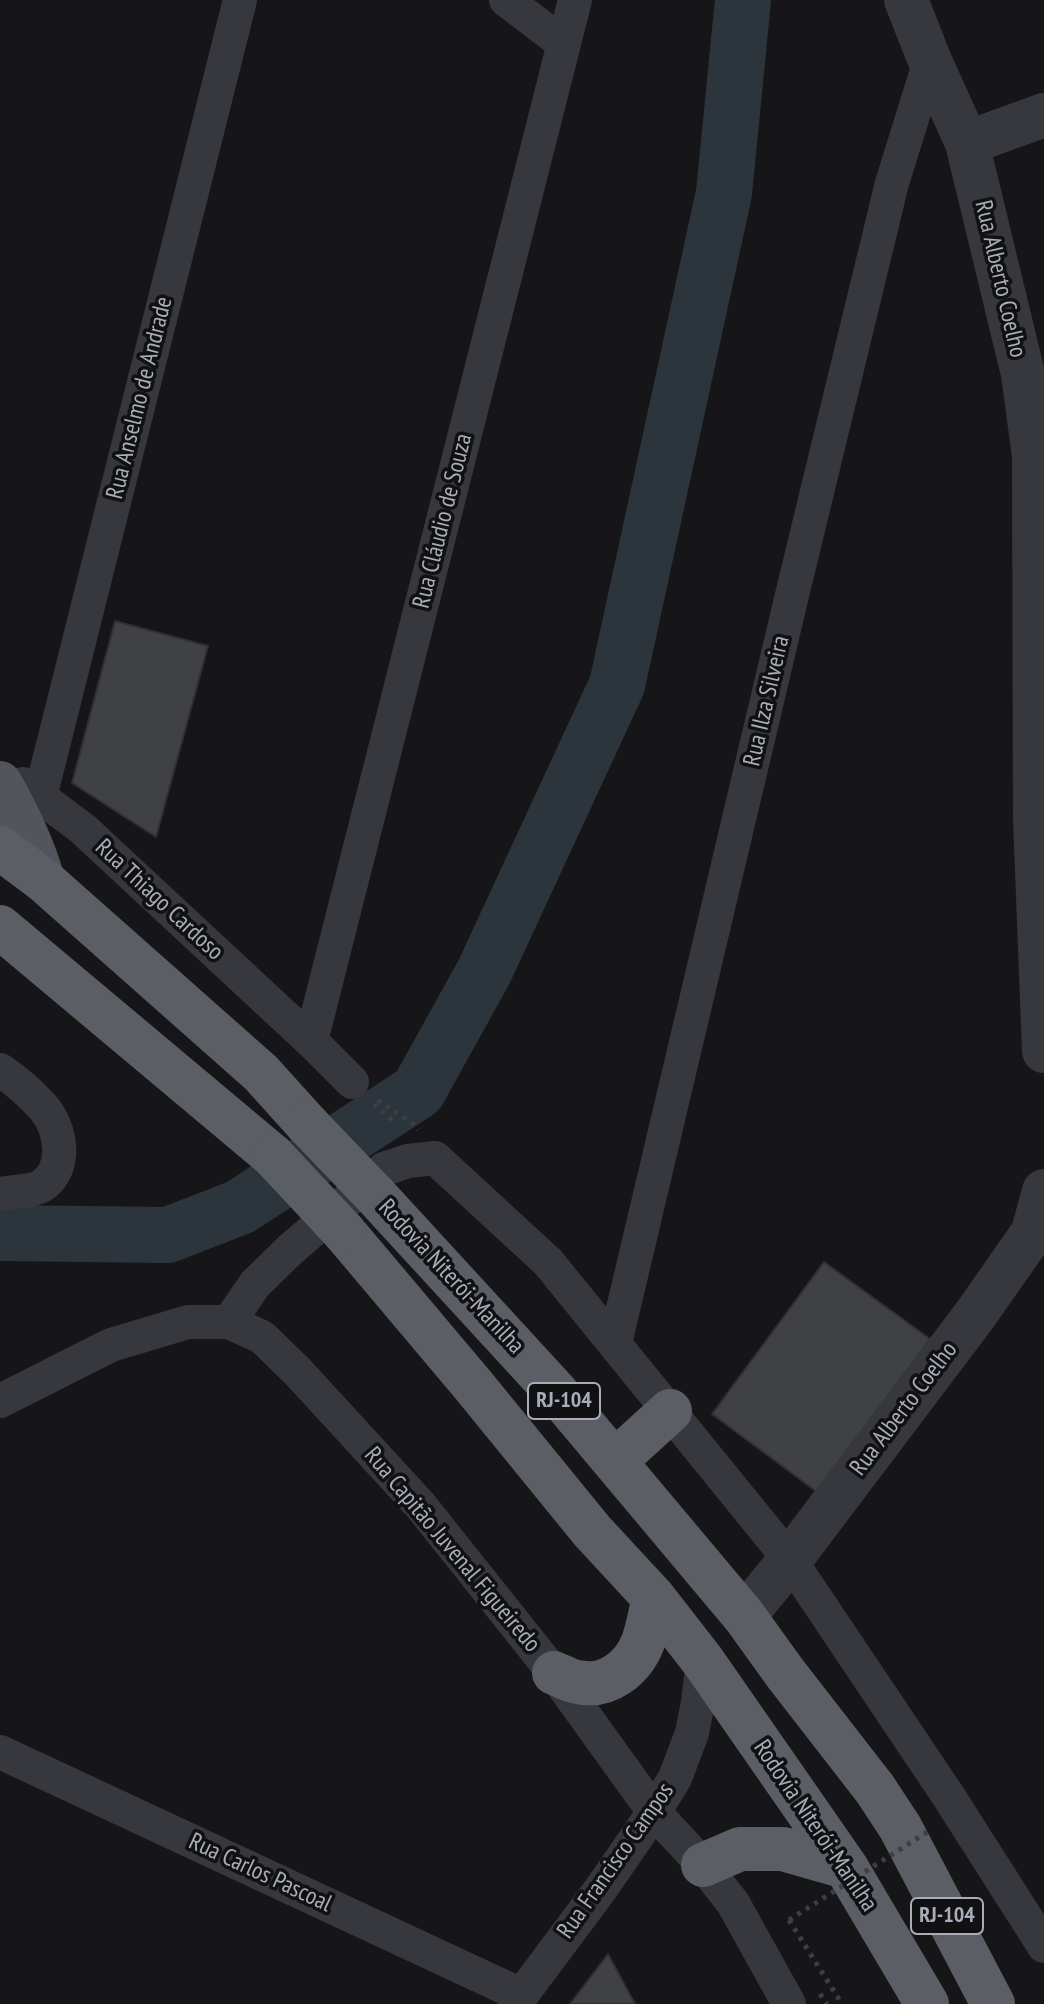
<!DOCTYPE html>
<html>
<head>
<meta charset="utf-8">
<style>
  body { margin:0 }
  canvas { display:block; background:#161618 }
</style>
</head>
<body>
<canvas width="1044" height="2004"></canvas>
<script>
const context = document.querySelector('canvas').getContext('2d');
context.lineJoin = 'round';
function trace(path, color, width, dash) {
  context.strokeStyle = color;
  context.lineWidth = width;
  context.lineCap = dash ? 'butt' : 'round';
  context.setLineDash(dash || []);
  context.stroke(path);
}
function fillPath(path, color) {
  context.fillStyle = color;
  context.fill(path, 'evenodd');
}
function drawText(font, color, halo, rows, align = 'center') {
  context.font = font + ' "PT Sans Narrow",sans-serif';
  context.lineWidth = 7;
  context.setLineDash([]);
  context.textBaseline = 'middle';
  context.strokeStyle = halo;
  context.fillStyle = color;
  for (const [text, x, y, turn = 0] of rows) {
    context.save();
    context.translate(x, y);
    context.rotate((+turn || 0) * Math.PI / 180);
    context.textAlign = isNaN(turn) ? turn : align;
    if (halo) context.strokeText(text, 0, 0);
    context.fillText(text, 0, 0);
    context.restore();
  }
}
const river = new Path2D(`
  M 0,1233 L 168,1235 L 240,1207 L 418,1091 L 484,972 L 617,685 L 724,193 L 743,0`);
const building = new Path2D(`
  M 115,621 L 208,646 L 156,837 L 72,783 Z
  M 824,1262 L 930,1339 L 817,1492 L 712,1414 Z
  M 608,1954 L 635,2004 L 570,2004 Z`);
const path = new Path2D(`
  M 378,1100 L 415,1125 L 418,1130
  M 374,1104 L 394,1122
  M 789,1920 L 842,2004
  M 820,1994 L 827,2004`);
const minor = new Path2D(`
  M 506,0 L 564,44
  M 23,784 L 83,829 L 311,1041 L 352,1082
  M 40,797 L 240,0
  M 311,1041 L 575,0
  M 0,1070 C 15,1080 30,1093 43,1107 C 61,1128 68,1167 43,1185 C 35,1191 10,1192 0,1194
  M 229,1322 L 255,1284 L 291,1249 L 384,1169 L 408,1161 L 435,1158 L 548,1262 L 790,1560 L 949,1797 L 1044,1946
  M 615,1343 L 792,595 L 892,183 L 930,61
  M 0,1401 L 111,1345 L 188,1322 L 229,1322 L 262,1337 L 298,1372 L 421,1506 L 554,1673 L 654,1812 L 703,1865 L 733,1903 L 789,2004
  M 0,1752 L 521,1995
  M 515,2004 L 600,1890 L 654,1812 L 675,1778 L 692,1733 L 698,1702 L 703,1661`);
const tertiary = new Path2D(`
  M 906,0 L 930,61 L 967,143 L 1023,374 L 1034,456 L 1035,819 L 1044,1051
  M 967,143 L 1044,115
  M 744,1616 L 790,1560 L 975,1315 L 1033,1232 L 1044,1191`);
const primary = new Path2D(`
  M 0,783 C 18,814 33,846 43,880`);
const trunk = new Path2D(`
  M 0,848 L 43,880 L 261,1073 L 307,1124
  M 0,927 L 273,1156
  M 375,1195 L 556,1392 L 744,1616 L 785,1673 L 875,1789 L 900,1827 L 993,2004
  M 344,1232 L 473,1385 L 592,1531 L 654,1598 L 703,1661 L 846,1867 L 927,2004
  M 615,1461 L 670,1411
  M 554,1673 C 562,1676 570,1681 578,1682 C 607,1689 633,1668 643,1642 C 648,1628 650,1613 654,1598
  M 703,1865 L 740,1849 L 783,1849 L 846,1867`);
const pathBridge = new Path2D(`
  M 789,1920 L 932,1829`);
const trunkBridge = new Path2D(`
  M 307,1124 L 375,1195
  M 273,1156 L 344,1232`);
const shields = [
  [564,1401,72],
  [947,1916,72]
];
const shieldNames = [
  ["RJ-104",564,1401],
  ["RJ-104",947,1916]
];
const streetNames = [
  ["Rua Alberto Coelho",1000,279,77],
  ["Rua Anselmo de Andrade",140,398,-76],
  ["Rua Cláudio de Souza",443,521,-76],
  ["Rua Ilza Silveira",767,701,-77],
  ["Rua Thiago Cardoso",159,900,43],
  ["Rodovia Niterói-Manilha",451,1277,47],
  ["Rua Alberto Coelho",904,1409,-53],
  ["Rua Capitão Juvenal Figueiredo",452,1550,50],
  ["Rodovia Niterói-Manilha",815,1826,56],
  ["Rua Francisco Campos",616,1861,-55],
  ["Rua Carlos Pascoal",260,1873,25]
];
trace(river, '#2c353c', 56);
fillPath(building, '#404145');
trace(building, '#303034', 2);
trace(path, '#3d3f44', 5, [4, 6]);
trace(minor, '#37383d', 34);
trace(tertiary, '#37383d', 44);
trace(primary, '#53555c', 44);
trace(trunk, '#5b5e65', 44);
trace(pathBridge, '#3d3f44', 5, [4, 6]);
trace(trunkBridge, '#5b5e65', 44);
for (const [x, y, w] of shields) {
  const box = new Path2D();
  box.roundRect(x - w / 2, y - 18, w, 36, 6);
  context.fillStyle = '#111113';
  context.fill(box);
  trace(box, '#a8adb8', 2);
}
drawText('bold 22px', '#a8adb8', null, shieldNames);
drawText('24px', '#a8adb8', '#111113', streetNames);
</script>
</body>
</html>
